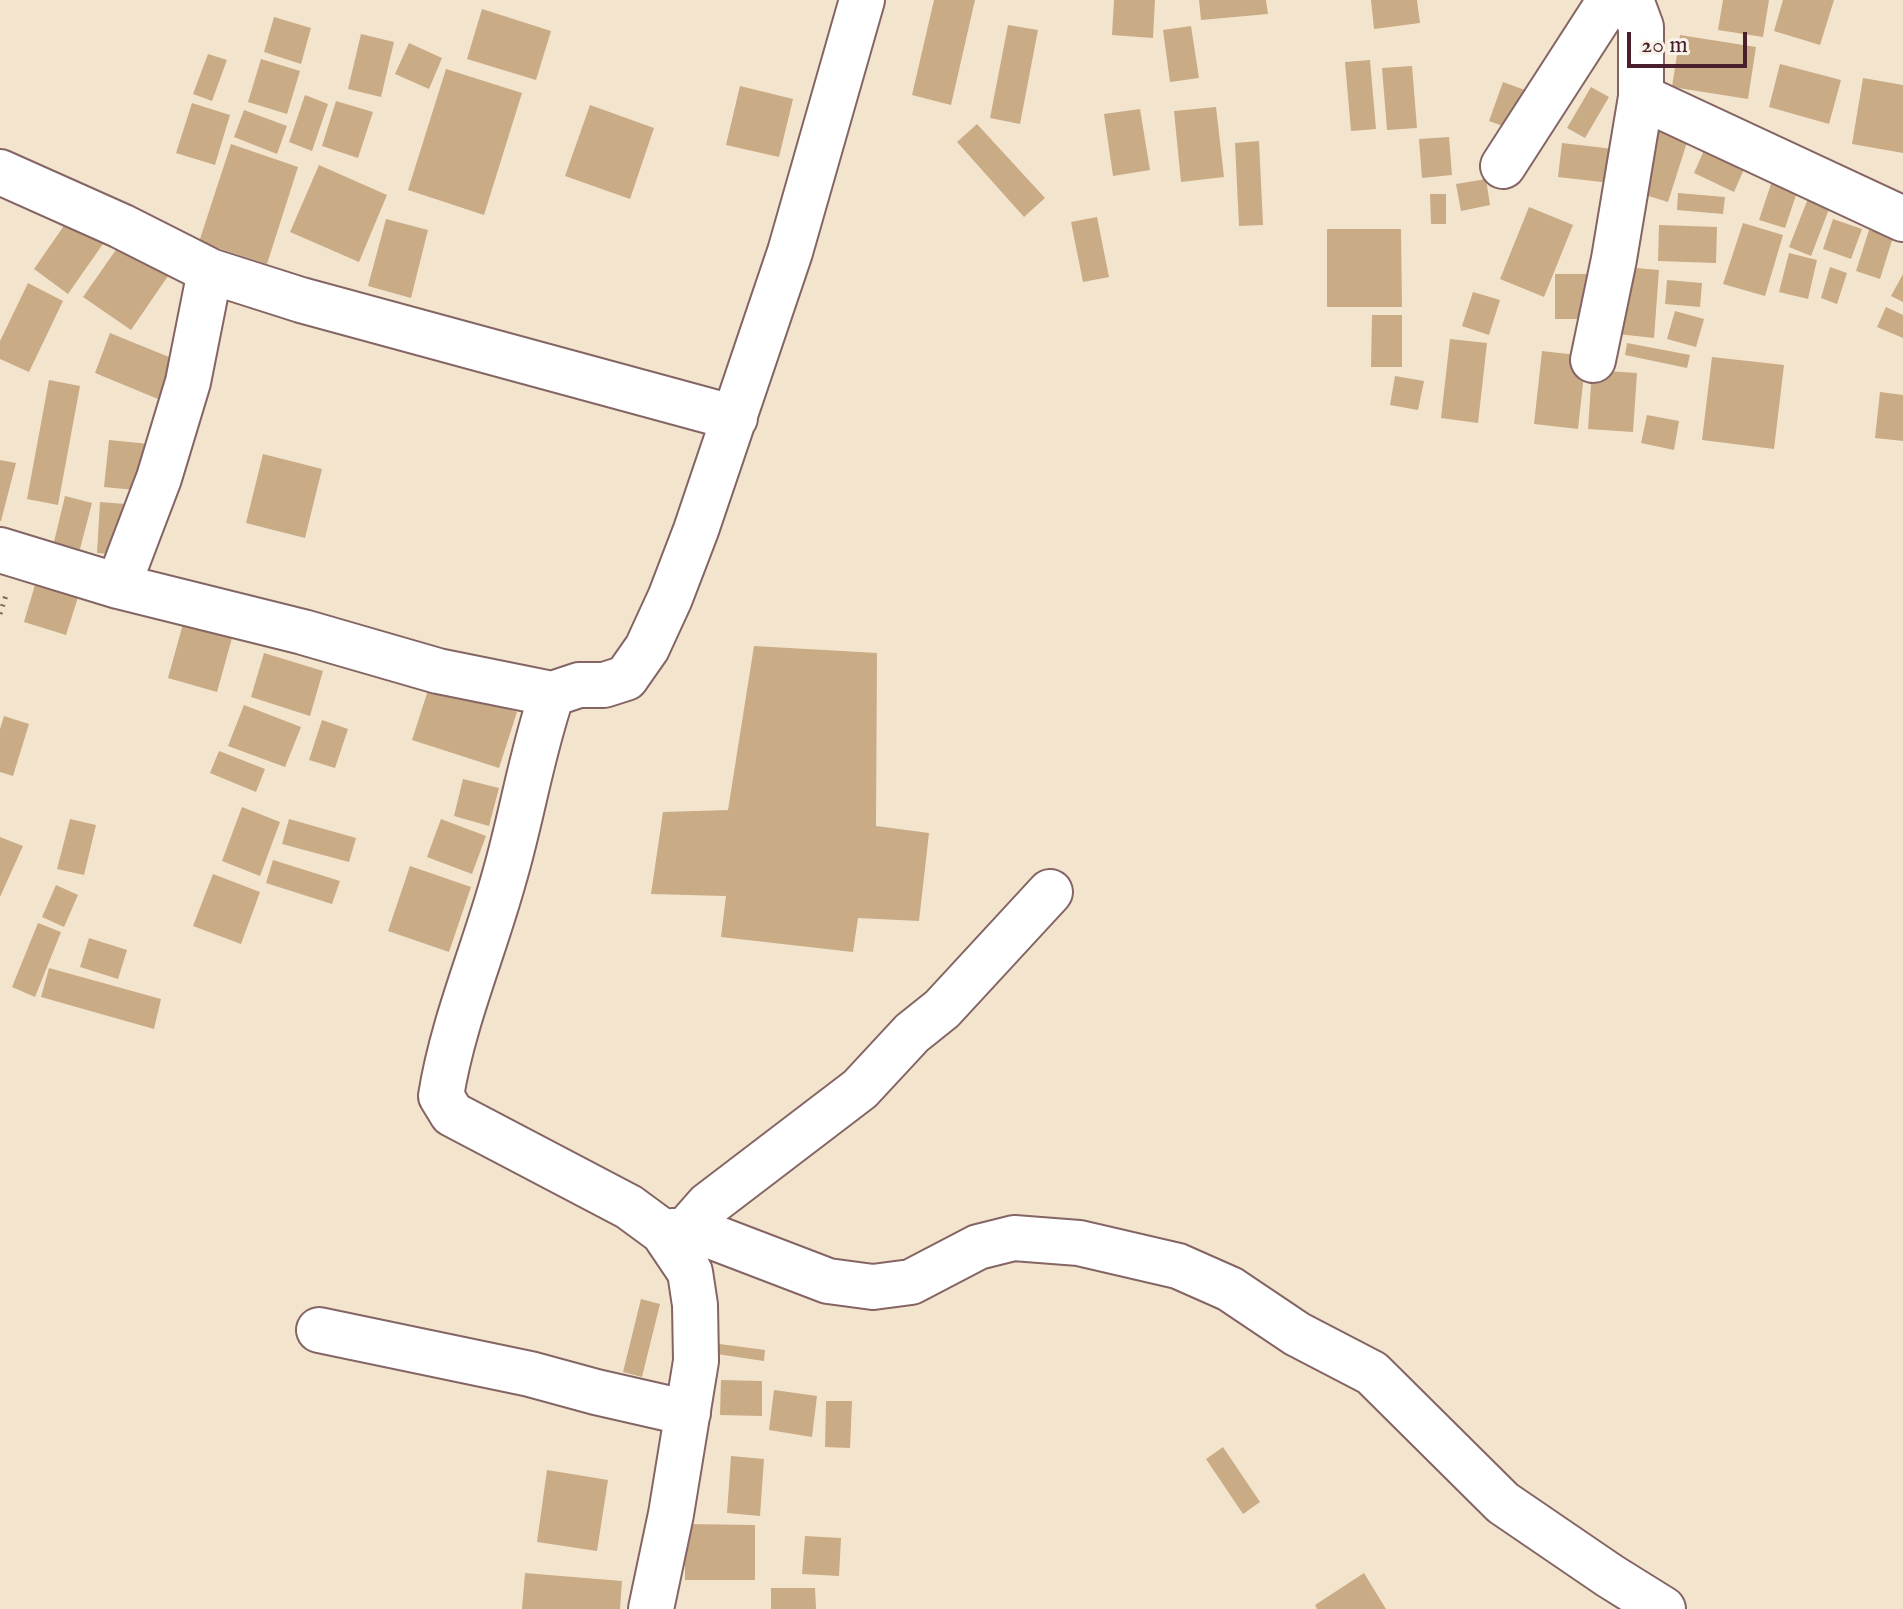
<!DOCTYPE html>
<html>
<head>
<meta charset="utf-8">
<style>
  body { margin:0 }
  #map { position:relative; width:1903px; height:1609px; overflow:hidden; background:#f3e5cd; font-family:"IM FELL English",serif }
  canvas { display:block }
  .scale { position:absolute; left:1627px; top:32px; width:120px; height:36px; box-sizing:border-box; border:4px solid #4a1f2b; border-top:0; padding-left:10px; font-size:24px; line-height:28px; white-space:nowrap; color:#4a1f2b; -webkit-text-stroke:6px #f7f3e8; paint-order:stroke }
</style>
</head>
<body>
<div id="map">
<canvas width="1903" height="1609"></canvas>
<div class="scale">20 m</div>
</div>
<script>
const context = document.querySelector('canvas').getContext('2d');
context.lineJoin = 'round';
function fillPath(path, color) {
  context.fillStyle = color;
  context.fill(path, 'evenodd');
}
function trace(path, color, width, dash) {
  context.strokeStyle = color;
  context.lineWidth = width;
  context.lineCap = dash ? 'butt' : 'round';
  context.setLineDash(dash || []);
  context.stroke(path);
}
const building = new Path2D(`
  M 934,0 L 975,0 L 951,105 L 912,95 Z
  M 1114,0 L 1155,0 L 1153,38 L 1112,35 Z
  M 1199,0 L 1266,0 L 1268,14 L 1201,20 Z
  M 1371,0 L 1417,0 L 1420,23 L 1374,29 Z
  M 1723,0 L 1769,0 L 1763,37 L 1718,30 Z
  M 1783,0 L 1834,0 L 1820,45 L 1774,31 Z
  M 482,9 L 551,31 L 536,80 L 467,59 Z
  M 274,17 L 311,28 L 301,64 L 264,52 Z
  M 1008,25 L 1038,30 L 1020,124 L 990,118 Z
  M 1191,26 L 1199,78 L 1170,82 L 1163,30 Z
  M 361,34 L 394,42 L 381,97 L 348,89 Z
  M 1680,35 L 1756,47 L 1748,99 L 1672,87 Z
  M 409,43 L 442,58 L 429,89 L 395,74 Z
  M 208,54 L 227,60 L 212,101 L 193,94 Z
  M 261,59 L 300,71 L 287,114 L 248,102 Z
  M 1370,60 L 1376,129 L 1351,131 L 1345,62 Z
  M 1780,64 L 1841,80 L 1829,124 L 1769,107 Z
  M 1412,66 L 1417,128 L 1387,130 L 1382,68 Z
  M 446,69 L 522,93 L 484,215 L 408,190 Z
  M 1863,78 L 1903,85 L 1903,153 L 1852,144 Z
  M 1503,82 L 1525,90 L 1511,129 L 1489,121 Z
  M 740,86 L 793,99 L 779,157 L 726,145 Z
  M 1591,87 L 1609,97 L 1585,138 L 1567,128 Z
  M 305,95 L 328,104 L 312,151 L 289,142 Z
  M 336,101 L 373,112 L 358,158 L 322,146 Z
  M 192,103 L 230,115 L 215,165 L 176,153 Z
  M 590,105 L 654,128 L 630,199 L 565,176 Z
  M 1216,107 L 1224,177 L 1181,182 L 1174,111 Z
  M 1140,109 L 1150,170 L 1113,176 L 1104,114 Z
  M 244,110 L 287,126 L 277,154 L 234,137 Z
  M 977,124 L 1045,198 L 1024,217 L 957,142 Z
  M 1652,125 L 1689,136 L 1668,202 L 1632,191 Z
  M 1449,137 L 1452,175 L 1422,178 L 1419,139 Z
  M 1259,141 L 1263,225 L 1239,226 L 1235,143 Z
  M 1562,143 L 1622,150 L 1619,184 L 1558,177 Z
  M 231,144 L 298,167 L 267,264 L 199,242 Z
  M 1705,148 L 1745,167 L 1734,192 L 1694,173 Z
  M 319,165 L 387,195 L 359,262 L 290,232 Z
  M 1773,178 L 1799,186 L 1785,228 L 1759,220 Z
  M 1486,179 L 1490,205 L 1461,211 L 1456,184 Z
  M 1678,193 L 1725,197 L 1723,214 L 1677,210 Z
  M 1430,194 L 1446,194 L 1446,224 L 1431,224 Z
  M 1809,196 L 1831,204 L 1811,256 L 1789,247 Z
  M 1529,207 L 1573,225 L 1544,297 L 1500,279 Z
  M 70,217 L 105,241 L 68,294 L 34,269 Z
  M 1097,217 L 1109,277 L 1083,282 L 1071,222 Z
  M 386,219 L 428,230 L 411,298 L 368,286 Z
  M 1833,219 L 1862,229 L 1851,259 L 1823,249 Z
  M 1743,223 L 1783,235 L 1765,296 L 1723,284 Z
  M 1659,225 L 1717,227 L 1716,263 L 1658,261 Z
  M 1327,229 L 1401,229 L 1402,307 L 1327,307 Z
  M 1869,230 L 1893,237 L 1880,279 L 1856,271 Z
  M 120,244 L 168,276 L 131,330 L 83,297 Z
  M 1789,253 L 1817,260 L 1808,299 L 1779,292 Z
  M 1624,267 L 1659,270 L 1654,338 L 1618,334 Z
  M 1830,267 L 1847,273 L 1837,304 L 1821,298 Z
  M 1555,274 L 1594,274 L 1593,319 L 1555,319 Z
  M 1903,274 L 1903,302 L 1891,296 Z
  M 1667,280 L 1702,283 L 1700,307 L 1665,304 Z
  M 28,283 L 63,301 L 29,372 L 0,359 L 0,341 Z
  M 1473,292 L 1500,300 L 1489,335 L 1462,326 Z
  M 1886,307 L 1903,315 L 1903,338 L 1877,327 Z
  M 1675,311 L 1704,319 L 1696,347 L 1667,339 Z
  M 1372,315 L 1402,315 L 1402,367 L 1371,367 Z
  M 110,333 L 174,359 L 158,399 L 95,373 Z
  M 1450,339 L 1487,343 L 1478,423 L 1441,418 Z
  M 1627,343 L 1690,355 L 1687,368 L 1625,355 Z
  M 1542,351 L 1586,356 L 1578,429 L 1534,424 Z
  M 1712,357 L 1784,365 L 1774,449 L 1702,440 Z
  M 1592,370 L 1637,373 L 1633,432 L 1588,429 Z
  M 1395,376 L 1424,381 L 1418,410 L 1390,405 Z
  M 49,380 L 80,386 L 58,505 L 27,499 Z
  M 1880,392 L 1903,395 L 1903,441 L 1875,438 Z
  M 1647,415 L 1679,421 L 1674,450 L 1641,443 Z
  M 109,440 L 149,444 L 145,491 L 104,487 Z
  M 263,454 L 322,469 L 305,538 L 246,523 Z
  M 0,460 L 16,463 L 1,521 L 0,521 Z
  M 65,496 L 92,503 L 80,549 L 54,542 Z
  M 100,502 L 126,504 L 123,555 L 97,553 Z
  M 37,578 L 80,591 L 66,635 L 24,622 Z
  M 183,624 L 232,638 L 217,692 L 168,678 Z
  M 754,646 L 877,653 L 876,826 L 929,833 L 919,921 L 858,918 L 853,952 L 721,937 L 726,896 L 651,894 L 663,812 L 728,810 Z
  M 264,653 L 323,671 L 310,716 L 251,697 Z
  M 430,684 L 517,712 L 499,768 L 412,740 Z
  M 244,705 L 301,727 L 285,767 L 228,746 Z
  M 4,716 L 29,724 L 13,776 L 0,772 L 0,729 Z
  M 322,720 L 348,729 L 335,768 L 309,760 Z
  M 219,751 L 265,769 L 256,792 L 210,773 Z
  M 463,779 L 499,788 L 489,826 L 454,816 Z
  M 242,807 L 280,822 L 260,876 L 222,861 Z
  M 70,819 L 96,825 L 84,875 L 57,869 Z
  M 289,819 L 356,838 L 349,862 L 282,844 Z
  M 441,819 L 486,836 L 472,874 L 427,857 Z
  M 0,837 L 23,846 L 0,897 Z
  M 273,860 L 340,881 L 332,904 L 266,883 Z
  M 410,866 L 471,887 L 449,952 L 388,931 Z
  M 213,874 L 260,892 L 241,944 L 193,926 Z
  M 56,885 L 78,895 L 64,927 L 42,917 Z
  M 38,923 L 61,932 L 35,997 L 12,987 Z
  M 89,938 L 127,950 L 118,979 L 80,967 Z
  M 49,968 L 161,999 L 154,1029 L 41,997 Z
  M 641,1299 L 660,1304 L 642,1377 L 623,1372 Z
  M 712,1343 L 765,1350 L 764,1361 L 710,1353 Z
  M 721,1380 L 762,1381 L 762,1416 L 720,1415 Z
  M 774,1390 L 817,1396 L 812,1437 L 769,1430 Z
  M 826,1401 L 852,1401 L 850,1448 L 825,1447 Z
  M 1223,1447 L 1260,1502 L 1243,1514 L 1206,1459 Z
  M 731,1456 L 764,1459 L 760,1516 L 727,1513 Z
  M 547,1470 L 608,1480 L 597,1551 L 537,1542 Z
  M 685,1524 L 755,1525 L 755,1580 L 685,1580 Z
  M 805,1536 L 841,1538 L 839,1576 L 802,1574 Z
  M 525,1573 L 622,1581 L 620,1609 L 522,1609 Z
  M 1364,1573 L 1386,1609 L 1317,1609 L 1315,1605 Z
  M 771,1588 L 815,1588 L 816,1609 L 771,1609 Z`);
const path = new Path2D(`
  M 0,614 L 6,595`);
const minor = new Path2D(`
  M 1641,97 L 1903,219
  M 1503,166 L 1610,0
  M 0,172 L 121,226 L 210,271 L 301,300 L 735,418
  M 1593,360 L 1614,259 L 1641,97 L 1641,27 L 1631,0
  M 0,550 L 118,586 L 303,632 L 438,671 L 552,694
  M 118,586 L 159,478 L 188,382 L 210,271
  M 686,1230 L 708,1205 L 860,1089 L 912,1033 L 942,1009 L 1050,892
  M 663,1232 L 686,1230 L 713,1237 L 828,1281 L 873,1287 L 911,1282 L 978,1247 L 1014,1238 L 1079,1243 L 1178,1266 L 1230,1289 L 1297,1334 L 1372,1373 L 1503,1503 L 1610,1576 L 1663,1609
  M 319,1330 L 530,1374 L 596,1392 L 688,1413
  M 651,1609 L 671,1514 L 696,1361 L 695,1305 L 690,1272 L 663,1232 L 629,1207 L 452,1114 L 441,1096 C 453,1021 484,951 504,878 C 522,817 531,755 552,694 L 579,685 L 604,685 L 626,678 L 647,648 L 670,598 L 696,530 L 790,252 L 862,0`);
fillPath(building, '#c9ab86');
trace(minor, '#856464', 48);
trace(path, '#856464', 5, [2, 6]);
trace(minor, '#fff', 44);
</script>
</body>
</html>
